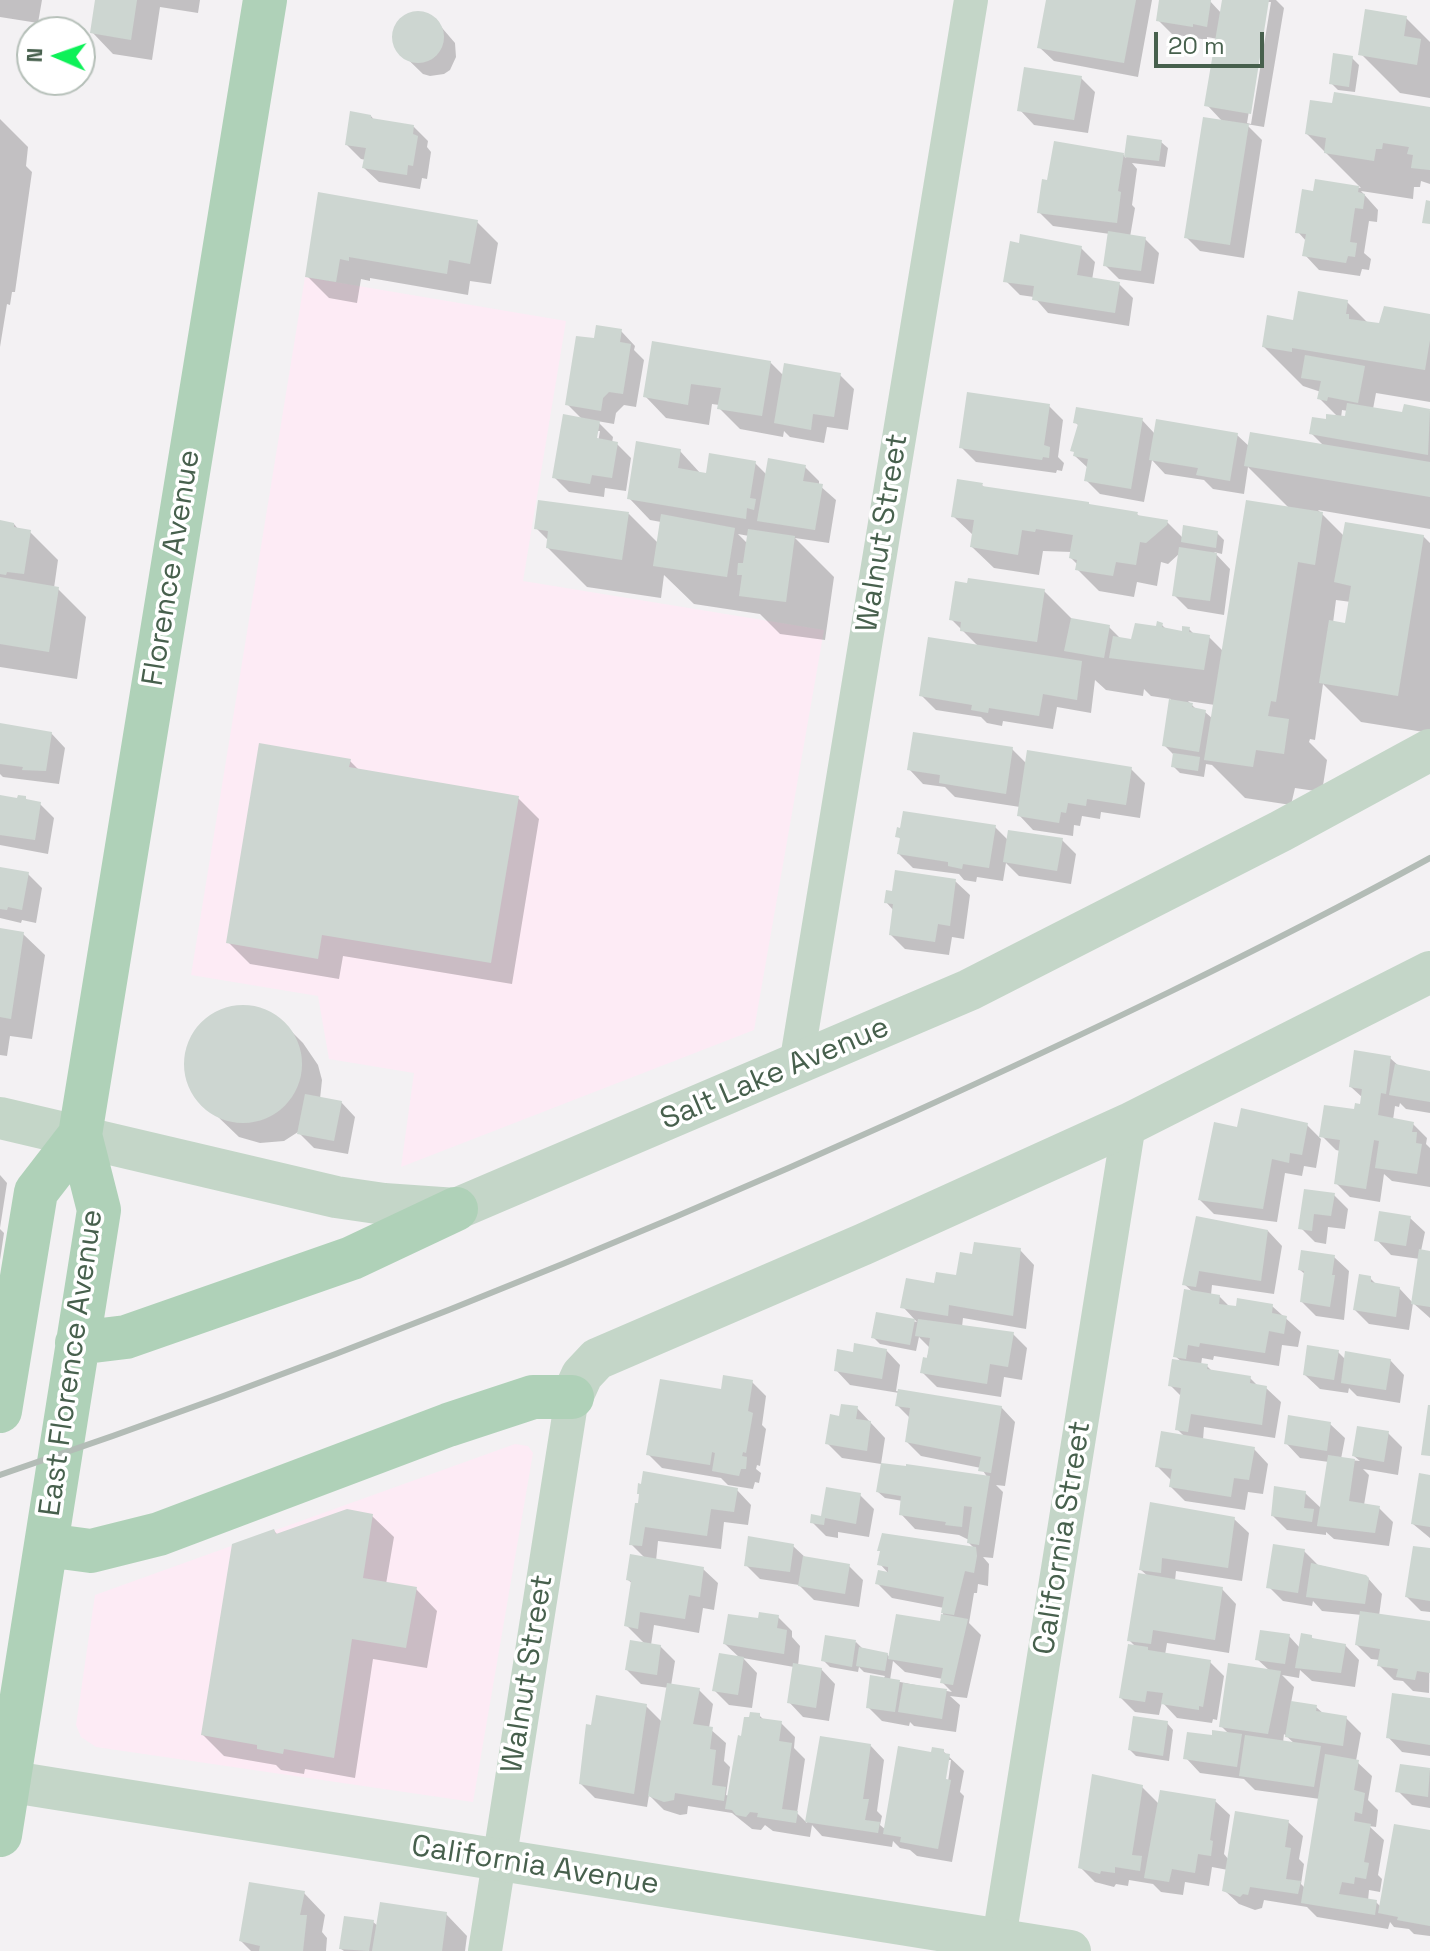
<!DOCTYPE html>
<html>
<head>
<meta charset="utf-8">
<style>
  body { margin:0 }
  #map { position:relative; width:1430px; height:1951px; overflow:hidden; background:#f3f1f3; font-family:"Space Grotesk",sans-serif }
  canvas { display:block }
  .north { position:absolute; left:16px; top:16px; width:80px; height:80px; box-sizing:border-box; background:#fff; border:2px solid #b5bfb8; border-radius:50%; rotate:272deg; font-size:22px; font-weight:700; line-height:32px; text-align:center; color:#47604d }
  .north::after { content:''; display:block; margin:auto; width:28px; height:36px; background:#0df158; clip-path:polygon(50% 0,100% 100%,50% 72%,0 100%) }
  .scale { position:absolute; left:1154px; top:32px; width:110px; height:36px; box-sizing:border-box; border:4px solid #47604d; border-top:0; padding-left:10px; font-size:24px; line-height:28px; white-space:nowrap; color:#47604d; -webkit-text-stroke:6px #fff; paint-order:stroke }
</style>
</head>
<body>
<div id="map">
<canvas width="1430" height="1951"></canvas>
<div class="north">N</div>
<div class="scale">20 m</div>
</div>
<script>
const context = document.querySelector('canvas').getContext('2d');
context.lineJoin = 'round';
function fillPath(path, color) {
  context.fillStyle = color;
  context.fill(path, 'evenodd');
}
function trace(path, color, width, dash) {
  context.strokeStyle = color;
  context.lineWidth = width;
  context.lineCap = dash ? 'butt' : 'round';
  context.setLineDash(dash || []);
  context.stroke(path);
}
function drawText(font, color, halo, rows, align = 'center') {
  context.font = font + ' "Space Grotesk",sans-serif';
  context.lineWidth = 7;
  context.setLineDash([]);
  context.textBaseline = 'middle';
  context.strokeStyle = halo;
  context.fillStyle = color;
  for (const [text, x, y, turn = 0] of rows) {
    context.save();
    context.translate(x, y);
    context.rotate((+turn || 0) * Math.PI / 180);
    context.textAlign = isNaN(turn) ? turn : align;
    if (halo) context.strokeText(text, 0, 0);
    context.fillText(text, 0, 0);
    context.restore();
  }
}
const commercial = new Path2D(`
  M 305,277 L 566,321 L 523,581 L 824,630 L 754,1030 L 401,1167 L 414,1073 L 329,1059 L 318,996 L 191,975 Z
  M 515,1444 L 528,1446 L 533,1453 L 473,1802 L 96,1747 L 81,1737 L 76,1725 L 95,1595 Z`);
const shadow = new Path2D(`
  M 0,0 L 42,0 L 38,23 L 0,17 Z
  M 97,0 L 200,0 L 198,13 L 160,7 L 152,60 L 113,54 L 92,32 Z
  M 1048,0 L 1152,0 L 1138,77 L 1054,61 L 1039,47 Z
  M 1161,0 L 1209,0 L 1222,14 L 1224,0 L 1276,0 L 1284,8 L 1264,127 L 1246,124 L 1262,140 L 1244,258 L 1200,251 L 1186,237 L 1223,122 L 1207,105 L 1218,39 L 1207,37 L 1207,40 L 1172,34 L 1158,20 ZM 1267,2 L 1271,2 L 1251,124 L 1247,123 Z
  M 425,14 L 437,22 L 455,43 L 456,57 L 450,70 L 444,74 L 430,76 L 423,74 L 396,48 L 394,32 L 402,18 L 409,15 Z
  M 1406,18 L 1430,42 L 1430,98 L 1400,93 L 1361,54 Z
  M 1352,58 L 1359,65 L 1355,92 L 1338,90 L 1331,83 Z
  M 1081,78 L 1095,92 L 1088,133 L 1034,125 L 1020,110 Z
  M 1430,109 L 1430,184 L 1421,181 L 1420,187 L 1414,187 L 1413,199 L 1361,191 L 1378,210 L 1377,222 L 1369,221 L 1364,253 L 1371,259 L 1369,270 L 1362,269 L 1360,276 L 1319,270 L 1305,255 L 1307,242 L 1298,232 L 1315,194 L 1317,181 L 1361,188 L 1307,134 Z
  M 371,116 L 375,121 L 414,127 L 428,141 L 427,147 L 431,152 L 427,179 L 422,178 L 420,189 L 379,182 L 364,168 L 366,160 L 361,159 L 347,145 Z
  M 0,119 L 28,147 L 26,166 L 32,172 L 15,292 L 12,292 L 10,305 L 7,304 L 0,347 Z
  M 1129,138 L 1161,142 L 1168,148 L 1165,167 L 1132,163 L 1137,169 L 1132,205 L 1135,208 L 1130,237 L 1145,239 L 1159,253 L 1154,284 L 1119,279 L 1105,265 L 1110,234 L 1053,226 L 1039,212 L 1123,154 L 1126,158 Z
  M 320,194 L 477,222 L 498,243 L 491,284 L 470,281 L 468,295 L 370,278 L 370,281 L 361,279 L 357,303 L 329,298 L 307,276 Z
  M 1081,248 L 1095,262 L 1092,280 L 1119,284 L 1133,298 L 1129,326 L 1048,313 L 1034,297 L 1020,295 L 1006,281 Z
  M 1347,302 L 1369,324 L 1380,326 L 1430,316 L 1430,402 L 1376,393 L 1373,409 L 1404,415 L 1405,406 L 1430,411 L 1430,529 L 1318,510 L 1344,536 L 1423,536 L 1430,543 L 1430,733 L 1361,722 L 1323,684 L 1315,740 L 1310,739 L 1309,742 L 1327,760 L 1322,792 L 1295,788 L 1291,805 L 1245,798 L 1212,765 L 1206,764 L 1204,777 L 1180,773 L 1173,766 L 1175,756 L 1164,745 L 1171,699 L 1151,696 L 1144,689 L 1143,696 L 1106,690 L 1095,680 L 1091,713 L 1057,707 L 1053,729 L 1003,721 L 1002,726 L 987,723 L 981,717 L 936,710 L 921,695 L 979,647 L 952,620 L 1044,591 L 1073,620 L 1109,627 L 1122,640 L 1133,642 L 1162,625 L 1167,630 L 1184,633 L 1189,629 L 1195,635 L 1209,637 L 1224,652 L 1290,509 L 1248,467 L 1244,494 L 1213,489 L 1204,480 L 1165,474 L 1152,460 L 1144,502 L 1100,494 L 1086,480 L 1088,468 L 1075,456 L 1079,426 L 1075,422 L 1142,420 L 1155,434 L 1237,435 L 1250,447 L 1325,447 L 1311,433 L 1327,421 L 1338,417 L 1319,398 L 1321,392 L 1303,386 L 1264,347 L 1295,322 ZM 1342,410 L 1348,411 L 1347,419 L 1341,418 ZM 1336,600 L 1351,602 L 1347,625 L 1333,623 ZM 1188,701 L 1215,705 L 1213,719 L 1205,712 L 1197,710 Z
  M 621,331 L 635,346 L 634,350 L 644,360 L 636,407 L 624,405 L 616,413 L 614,424 L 597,421 L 613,437 L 612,443 L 617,444 L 631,458 L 626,491 L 605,488 L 604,497 L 569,492 L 555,478 L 583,420 L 567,404 L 596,340 ZM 596,431 L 600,431 L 597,448 Z
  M 770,362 L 784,376 L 840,375 L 854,389 L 848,430 L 827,427 L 824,443 L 790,437 L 784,431 L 783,437 L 740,429 L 719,408 L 719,405 L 712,404 L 709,425 L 666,418 L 645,396 Z
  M 1049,406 L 1063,420 L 1058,457 L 1064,463 L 1062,471 L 1057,470 L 1056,473 L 976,462 L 961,447 Z
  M 680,451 L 701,474 L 755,463 L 767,475 L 805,467 L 819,481 L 819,485 L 836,500 L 829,543 L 795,538 L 834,577 L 825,640 L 780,634 L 760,614 L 694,604 L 664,575 L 661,598 L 587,587 L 548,548 L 549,541 L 536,528 L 629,514 L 658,543 L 661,522 L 650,520 L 629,498 ZM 738,534 L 749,536 L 748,544 Z
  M 982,485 L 986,489 L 1137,514 L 1141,518 L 1167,522 L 1183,538 L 1217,533 L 1224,540 L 1222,554 L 1214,552 L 1230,569 L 1224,615 L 1188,609 L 1174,595 L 1180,553 L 1168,564 L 1161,562 L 1157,586 L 1137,582 L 1134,597 L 1099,591 L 1077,569 L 1078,565 L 1071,558 L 1072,552 L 1043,551 L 1039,575 L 994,568 L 972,547 L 974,536 L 953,516 Z
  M 0,523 L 14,524 L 19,530 L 30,532 L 58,560 L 54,588 L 58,589 L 86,617 L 77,679 L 0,667 Z
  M 0,725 L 51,733 L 65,748 L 59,784 L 3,777 L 0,774 Z
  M 1012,749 L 1027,764 L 1131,769 L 1145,783 L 1140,818 L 1101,812 L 1100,819 L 1082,816 L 1080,826 L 1074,825 L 1073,836 L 1033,830 L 1019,815 L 1020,807 L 955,797 L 945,787 L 923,784 L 909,769 Z
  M 350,761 L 360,771 L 518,798 L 539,819 L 512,984 L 343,956 L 339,979 L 250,964 L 229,943 Z
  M 0,797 L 19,800 L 25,798 L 29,802 L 40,804 L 54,818 L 48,854 L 0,845 Z
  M 995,827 L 1008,840 L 1062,840 L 1076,854 L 1071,884 L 1019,876 L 1006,863 L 1003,881 L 977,877 L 976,882 L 964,880 L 959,874 L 913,868 L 899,854 L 901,840 L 898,836 Z
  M 0,869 L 28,874 L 42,888 L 36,923 L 22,920 L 21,923 L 0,918 Z
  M 955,881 L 970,895 L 964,939 L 952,937 L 949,955 L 905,949 L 891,935 L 894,911 L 886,902 Z
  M 0,930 L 23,934 L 45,955 L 32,1039 L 10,1036 L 7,1056 L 0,1055 Z
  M 237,1007 L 260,1010 L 281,1021 L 303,1043 L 318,1065 L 322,1080 L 320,1099 L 341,1102 L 355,1117 L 348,1154 L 314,1148 L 298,1132 L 284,1141 L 260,1143 L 239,1137 L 191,1091 L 185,1061 L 187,1048 L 199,1026 L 224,1010 Z
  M 1390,1058 L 1400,1067 L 1430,1073 L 1430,1113 L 1406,1109 L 1400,1103 L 1399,1107 L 1395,1106 L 1393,1120 L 1413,1124 L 1427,1138 L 1426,1144 L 1430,1148 L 1430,1187 L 1392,1181 L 1384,1174 L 1380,1202 L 1350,1197 L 1336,1183 L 1340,1151 L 1336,1150 L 1322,1136 L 1361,1106 L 1363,1098 L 1351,1087 Z
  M 1307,1125 L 1321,1139 L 1316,1168 L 1304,1166 L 1302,1176 L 1285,1173 L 1277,1222 L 1214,1214 L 1200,1200 L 1239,1129 Z
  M 0,1175 L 7,1183 L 0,1228 Z
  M 1305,1191 L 1334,1195 L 1348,1209 L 1345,1229 L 1328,1227 L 1326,1244 L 1315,1242 L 1301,1228 Z
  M 1410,1218 L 1425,1232 L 1421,1251 L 1430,1253 L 1430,1318 L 1413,1303 L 1409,1330 L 1369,1324 L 1355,1310 L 1370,1278 L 1377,1285 L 1399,1288 L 1413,1303 L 1420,1259 L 1391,1255 L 1377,1240 Z
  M 0,1229 L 4,1233 L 0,1260 Z
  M 1268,1231 L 1282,1246 L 1274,1294 L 1212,1285 L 1211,1295 L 1219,1296 L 1231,1308 L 1272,1306 L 1301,1332 L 1298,1347 L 1282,1345 L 1279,1366 L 1214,1356 L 1213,1360 L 1202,1358 L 1201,1365 L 1207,1366 L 1213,1372 L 1250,1378 L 1258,1386 L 1266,1388 L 1281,1402 L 1275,1438 L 1204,1427 L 1203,1440 L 1254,1449 L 1268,1464 L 1263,1494 L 1248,1492 L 1245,1510 L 1185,1501 L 1171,1487 L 1172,1481 L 1157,1466 L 1185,1437 L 1177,1429 L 1182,1397 L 1170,1385 L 1182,1362 L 1175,1356 L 1193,1292 L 1184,1284 L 1190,1252 Z
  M 1020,1250 L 1034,1265 L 1026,1329 L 963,1318 L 962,1327 L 1013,1334 L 1027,1348 L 1022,1380 L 1004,1377 L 1001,1397 L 937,1387 L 922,1372 L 930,1348 L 919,1337 L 916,1351 L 880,1344 L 873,1337 L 878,1314 L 917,1322 L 903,1307 L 936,1285 L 958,1277 L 974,1257 Z
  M 1334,1257 L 1349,1271 L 1344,1320 L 1316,1316 L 1302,1302 L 1306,1275 L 1300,1270 Z
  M 886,1350 L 900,1365 L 896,1391 L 1001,1407 L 1015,1422 L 1005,1486 L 996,1485 L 1003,1492 L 993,1558 L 983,1557 L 989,1564 L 988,1586 L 978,1584 L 977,1593 L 974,1593 L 969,1623 L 981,1635 L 967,1698 L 950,1696 L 960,1705 L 956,1732 L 914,1726 L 910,1722 L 909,1726 L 882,1721 L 868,1707 L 885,1676 L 864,1672 L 859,1667 L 858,1672 L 830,1667 L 824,1661 L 856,1642 L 862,1648 L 887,1654 L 890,1658 L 941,1624 L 944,1608 L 892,1598 L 878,1584 L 890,1575 L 880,1564 L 975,1549 L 969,1543 L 969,1540 L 959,1535 L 915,1529 L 901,1514 L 903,1501 L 885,1498 L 878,1492 L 988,1478 L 981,1468 L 921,1456 L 907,1442 L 911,1419 L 897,1405 L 899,1393 L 850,1385 L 836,1370 L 855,1354 ZM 893,1661 L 905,1672 L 943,1679 L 942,1682 L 952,1692 L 890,1680 Z
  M 1338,1352 L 1346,1360 L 1390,1360 L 1404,1375 L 1400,1403 L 1357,1396 L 1349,1388 L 1348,1393 L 1320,1389 L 1305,1375 Z
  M 752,1382 L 766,1396 L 762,1425 L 766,1429 L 760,1466 L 757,1465 L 756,1469 L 761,1473 L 759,1483 L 755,1482 L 753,1489 L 728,1485 L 721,1478 L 662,1468 L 648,1454 L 723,1391 Z
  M 857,1408 L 885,1438 L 881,1464 L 842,1458 L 828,1444 L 841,1418 Z
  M 1330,1424 L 1345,1438 L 1341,1459 L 1360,1461 L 1354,1456 L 1388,1433 L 1402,1447 L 1398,1475 L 1363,1469 L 1369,1475 L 1364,1505 L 1379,1508 L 1393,1522 L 1389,1546 L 1334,1539 L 1326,1532 L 1326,1535 L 1287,1530 L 1273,1516 L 1305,1493 L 1322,1509 L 1329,1462 L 1300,1458 L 1286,1443 Z
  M 1430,1477 L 1430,1538 L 1413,1524 Z
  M 737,1490 L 751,1505 L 748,1525 L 724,1522 L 721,1549 L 658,1541 L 656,1561 L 703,1569 L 718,1583 L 714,1610 L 703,1608 L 699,1633 L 654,1625 L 651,1645 L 660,1646 L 675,1661 L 671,1686 L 699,1690 L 713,1704 L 709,1728 L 726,1743 L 724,1761 L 730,1767 L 726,1795 L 730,1796 L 759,1715 L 765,1721 L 781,1723 L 795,1737 L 794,1748 L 805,1759 L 797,1813 L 807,1823 L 822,1738 L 870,1745 L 884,1760 L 877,1811 L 882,1816 L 880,1825 L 886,1830 L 932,1754 L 943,1751 L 964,1771 L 960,1792 L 964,1796 L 952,1862 L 917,1856 L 910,1850 L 900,1848 L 893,1841 L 892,1847 L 822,1836 L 812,1825 L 810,1837 L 773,1831 L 765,1825 L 761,1830 L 752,1829 L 732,1813 L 688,1806 L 687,1814 L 680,1815 L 664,1810 L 649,1795 L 647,1807 L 595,1798 L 581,1784 L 646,1706 L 662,1722 L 669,1688 L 641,1684 L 627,1670 L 645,1644 L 626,1625 L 633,1584 L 628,1580 L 646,1559 L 631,1544 L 636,1505 ZM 947,1760 L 951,1760 L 947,1789 L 943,1788 Z
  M 860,1495 L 874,1509 L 869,1537 L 838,1532 L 838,1538 L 826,1536 L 812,1522 L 823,1519 Z
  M 1151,1505 L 1234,1519 L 1249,1533 L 1242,1581 L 1176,1571 L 1175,1581 L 1222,1589 L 1236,1604 L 1229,1653 L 1167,1643 L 1165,1655 L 1210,1662 L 1224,1676 L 1217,1720 L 1213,1719 L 1212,1723 L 1177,1718 L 1162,1702 L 1159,1715 L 1135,1712 L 1121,1698 L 1136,1647 L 1129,1640 L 1149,1577 L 1141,1570 Z
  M 372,1516 L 394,1537 L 386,1584 L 416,1589 L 437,1611 L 427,1668 L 373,1659 L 355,1778 L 305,1769 L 304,1774 L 281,1770 L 276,1765 L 224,1756 L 203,1735 L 274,1531 L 279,1536 Z
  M 793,1546 L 807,1559 L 849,1566 L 863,1580 L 859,1607 L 814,1600 L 799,1585 L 760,1579 L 746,1565 Z
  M 1430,1550 L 1430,1612 L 1421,1611 L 1407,1597 Z
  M 1304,1551 L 1318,1565 L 1366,1576 L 1382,1594 L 1379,1616 L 1430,1623 L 1429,1693 L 1413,1691 L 1403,1681 L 1394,1680 L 1379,1665 L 1380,1660 L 1371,1659 L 1357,1645 L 1362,1615 L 1322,1611 L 1313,1601 L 1312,1606 L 1283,1601 L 1269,1587 Z
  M 778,1617 L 792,1631 L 792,1637 L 800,1646 L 798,1666 L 821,1669 L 835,1684 L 829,1721 L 803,1717 L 789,1702 L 794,1667 L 743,1658 L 757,1673 L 752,1708 L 729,1705 L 714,1690 L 740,1658 L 725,1644 L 760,1621 Z
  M 1289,1636 L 1300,1648 L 1311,1637 L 1316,1641 L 1345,1645 L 1359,1660 L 1355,1687 L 1312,1681 L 1300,1670 L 1299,1678 L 1282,1675 L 1294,1687 L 1291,1703 L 1316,1707 L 1324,1714 L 1346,1718 L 1361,1733 L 1356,1761 L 1372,1776 L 1368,1800 L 1378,1810 L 1376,1827 L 1369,1826 L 1384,1840 L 1378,1875 L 1382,1879 L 1380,1892 L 1369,1890 L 1368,1901 L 1376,1902 L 1381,1907 L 1430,1832 L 1430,1936 L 1414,1934 L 1409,1929 L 1394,1927 L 1390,1922 L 1388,1929 L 1317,1917 L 1307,1907 L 1264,1900 L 1262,1908 L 1255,1910 L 1239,1904 L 1224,1890 L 1228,1870 L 1212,1867 L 1209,1886 L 1185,1882 L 1183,1895 L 1161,1892 L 1153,1884 L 1129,1880 L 1128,1886 L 1116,1884 L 1114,1887 L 1095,1882 L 1080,1867 L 1142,1787 L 1159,1804 L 1215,1801 L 1230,1815 L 1224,1854 L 1229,1860 L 1288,1822 L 1303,1836 L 1299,1859 L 1304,1864 L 1301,1884 L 1305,1888 L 1320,1799 L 1255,1790 L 1244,1779 L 1200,1773 L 1186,1758 L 1214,1737 L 1229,1734 L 1221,1726 L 1270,1671 L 1257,1659 ZM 1284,1734 L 1295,1744 L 1283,1743 Z
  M 1430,1700 L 1430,1756 L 1402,1752 L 1388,1737 Z
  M 1167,1723 L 1173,1730 L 1169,1761 L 1136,1756 L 1130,1750 Z
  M 1402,1766 L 1430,1770 L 1430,1808 L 1412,1805 L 1398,1791 Z
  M 304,1893 L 325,1915 L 322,1932 L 327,1938 L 326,1951 L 251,1951 L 241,1941 Z
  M 446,1914 L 467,1936 L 465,1951 L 344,1951 L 341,1949 L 373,1922 L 378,1926 Z`);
const building = new Path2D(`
  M 95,0 L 137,0 L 131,40 L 90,33 Z
  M 1046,0 L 1136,0 L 1124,63 L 1037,48 Z
  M 1159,0 L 1211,0 L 1207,27 L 1193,24 L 1193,27 L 1156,21 Z
  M 1222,0 L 1269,0 L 1251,114 L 1204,106 Z
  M 1365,9 L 1407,16 L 1404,36 L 1421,39 L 1417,65 L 1358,55 Z
  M392 37a26 26 0 1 1 52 0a26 26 0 1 1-52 0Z
  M 1333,53 L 1353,56 L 1349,87 L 1329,84 Z
  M 1024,67 L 1082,76 L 1074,120 L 1017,111 Z
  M 1334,92 L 1430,107 L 1430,170 L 1411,168 L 1413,155 L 1407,154 L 1409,147 L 1383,143 L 1382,149 L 1376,149 L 1374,161 L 1324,153 L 1326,138 L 1305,134 L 1310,100 L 1332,103 Z
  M 350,111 L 371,115 L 371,118 L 414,125 L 413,134 L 418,136 L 413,166 L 408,165 L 407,175 L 362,168 L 366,148 L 345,145 Z
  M 1203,117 L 1249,124 L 1230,245 L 1184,238 Z
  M 1127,135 L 1162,140 L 1159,161 L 1124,157 Z
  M 1054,141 L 1124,153 L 1118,191 L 1121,192 L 1117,223 L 1037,213 L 1042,179 L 1047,180 Z
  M 1315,179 L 1359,186 L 1358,192 L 1365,194 L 1363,209 L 1355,208 L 1350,242 L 1357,243 L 1355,257 L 1348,256 L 1346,263 L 1302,256 L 1306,234 L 1295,233 L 1302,189 L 1313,191 Z
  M 318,192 L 478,220 L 470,264 L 449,260 L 447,274 L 349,257 L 349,261 L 340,259 L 336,282 L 305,277 Z
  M 1426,200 L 1430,201 L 1430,224 L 1422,223 Z
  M 1108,231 L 1146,237 L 1141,271 L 1103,266 Z
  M 1020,234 L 1082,246 L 1077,275 L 1120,282 L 1115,313 L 1032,300 L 1034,286 L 1003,282 L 1010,241 L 1019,243 Z
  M 1298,291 L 1348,300 L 1346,314 L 1349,314 L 1349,319 L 1379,323 L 1384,306 L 1430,314 L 1430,340 L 1425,370 L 1292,348 L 1292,352 L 1262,347 L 1267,315 L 1293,320 Z
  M 596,325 L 622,329 L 620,342 L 631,344 L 623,394 L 609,392 L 603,398 L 601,411 L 565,405 L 576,336 L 594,338 Z
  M 652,341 L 771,361 L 762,416 L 717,409 L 721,388 L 691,384 L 688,405 L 643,397 Z
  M 1305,355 L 1365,366 L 1358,403 L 1328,397 L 1327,401 L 1317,399 L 1321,381 L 1301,378 Z
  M 784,363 L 841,373 L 834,417 L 813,414 L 811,430 L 774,423 Z
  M 967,392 L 1050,404 L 1044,445 L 1050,447 L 1049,458 L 1043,457 L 1042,460 L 959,448 Z
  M 1347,403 L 1402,412 L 1404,404 L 1430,409 L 1428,455 L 1309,434 L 1312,417 L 1326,419 L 1326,414 L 1345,416 Z
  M 1076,407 L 1143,418 L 1131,489 L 1084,481 L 1088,459 L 1073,456 L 1074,452 L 1070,451 L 1078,424 L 1073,423 Z
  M 563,414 L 600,421 L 597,438 L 618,442 L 612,478 L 592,475 L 590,484 L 552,478 Z
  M 1156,419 L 1238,433 L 1230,481 L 1196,475 L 1198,468 L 1149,460 Z
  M 1250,432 L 1430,462 L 1430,497 L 1244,466 Z
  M 636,441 L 681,449 L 678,468 L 706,473 L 709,453 L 756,461 L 750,498 L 756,499 L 754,510 L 747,508 L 746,519 L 627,499 Z
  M 768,458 L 806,465 L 803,481 L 823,484 L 815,530 L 757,521 Z
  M 957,479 L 983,483 L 982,486 L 1089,502 L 1089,504 L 1138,512 L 1137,515 L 1168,520 L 1167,525 L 1146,543 L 1140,542 L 1136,565 L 1116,562 L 1113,576 L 1075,570 L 1077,560 L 1069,558 L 1073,535 L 1036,529 L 1035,532 L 1022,530 L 1018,555 L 970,547 L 974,520 L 951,517 Z
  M 538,500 L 629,512 L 622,560 L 546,548 L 548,531 L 534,529 Z
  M 1246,500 L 1323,512 L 1315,565 L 1298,562 L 1276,702 L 1271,701 L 1268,716 L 1289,719 L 1284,754 L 1256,750 L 1253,767 L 1204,760 Z
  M 661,514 L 735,528 L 727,577 L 653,566 Z
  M 0,520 L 14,523 L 14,527 L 31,530 L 24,574 L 7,572 L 6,575 L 0,574 Z
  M 1345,522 L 1424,535 L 1398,696 L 1319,683 L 1329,620 L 1345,623 L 1351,586 L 1334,582 Z
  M 1183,525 L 1218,531 L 1216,548 L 1181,542 Z
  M 748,529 L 795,536 L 786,602 L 739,596 L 742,575 L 737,575 L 738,563 L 743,563 Z
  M 1179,547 L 1217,553 L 1210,601 L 1172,596 Z
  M 0,577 L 59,587 L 49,652 L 0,644 Z
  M 968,578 L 1045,589 L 1037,642 L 960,631 L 961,622 L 949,620 L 955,581 L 967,583 Z
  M 1071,618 L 1110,625 L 1104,658 L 1064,651 Z
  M 1157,621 L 1163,623 L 1162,627 L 1182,631 L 1182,626 L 1190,627 L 1189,632 L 1210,635 L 1204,670 L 1109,658 L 1113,636 L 1131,639 L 1135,623 L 1156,626 Z
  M 928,637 L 1082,661 L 1077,700 L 1043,694 L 1039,716 L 989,708 L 988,713 L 971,710 L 972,705 L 919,696 Z
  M 1169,699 L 1193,703 L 1192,707 L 1206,710 L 1199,752 L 1162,746 Z
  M 0,723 L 52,732 L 46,771 L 22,770 L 23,767 L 0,764 Z
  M 913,732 L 1013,747 L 1006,794 L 939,783 L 940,775 L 907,770 Z
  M 259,743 L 351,759 L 349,767 L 519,796 L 491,963 L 322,935 L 318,959 L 226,943 Z
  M 1027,750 L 1132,767 L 1126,805 L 1087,799 L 1086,806 L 1068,803 L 1066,813 L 1061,812 L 1059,823 L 1017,816 Z
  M 1173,753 L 1200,757 L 1198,771 L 1171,767 Z
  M 0,795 L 17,798 L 18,795 L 26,796 L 26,799 L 41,802 L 35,840 L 0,835 Z
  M 903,811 L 996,825 L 989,868 L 963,864 L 962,869 L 948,866 L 948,862 L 897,854 L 900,838 L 895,837 L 897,827 L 900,828 Z
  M 1008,830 L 1063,838 L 1057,871 L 1003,862 Z
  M 0,867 L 29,872 L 22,910 L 8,907 L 7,910 L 0,909 Z
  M 895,870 L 956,879 L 950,926 L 938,924 L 935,942 L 889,935 L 893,904 L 884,903 L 886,890 L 892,891 Z
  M 0,928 L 24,932 L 11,1019 L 0,1017 Z
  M184 1064a59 59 0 1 1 118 0a59 59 0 1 1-118 0Z
  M 1354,1050 L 1391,1056 L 1386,1094 L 1381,1093 L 1378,1115 L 1414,1122 L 1412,1132 L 1417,1132 L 1416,1143 L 1422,1144 L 1417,1174 L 1375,1168 L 1379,1141 L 1374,1140 L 1366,1189 L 1334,1184 L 1340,1140 L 1319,1137 L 1324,1105 L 1354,1109 L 1355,1103 L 1360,1104 L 1362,1089 L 1349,1087 Z
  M 1395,1064 L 1430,1071 L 1430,1102 L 1389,1095 Z
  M 305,1094 L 342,1101 L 334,1141 L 297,1134 Z
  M 1241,1108 L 1308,1123 L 1302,1155 L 1290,1153 L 1289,1163 L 1272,1159 L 1263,1209 L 1198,1200 L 1214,1122 L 1237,1127 Z
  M 1304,1189 L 1335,1193 L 1331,1216 L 1314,1214 L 1312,1231 L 1298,1229 Z
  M 1379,1211 L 1411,1216 L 1406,1246 L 1374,1241 Z
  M 1196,1216 L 1268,1230 L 1261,1281 L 1199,1271 L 1196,1287 L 1182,1285 Z
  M 974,1242 L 1021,1248 L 1013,1316 L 949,1305 L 948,1316 L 900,1308 L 906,1278 L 934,1283 L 936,1272 L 956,1275 L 960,1252 L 972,1254 Z
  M 1419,1249 L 1430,1251 L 1430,1307 L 1411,1304 Z
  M 1301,1250 L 1335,1255 L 1332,1275 L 1335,1275 L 1330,1307 L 1300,1302 L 1304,1271 L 1298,1270 Z
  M 1359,1274 L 1371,1276 L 1371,1282 L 1400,1287 L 1396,1317 L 1353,1310 Z
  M 1184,1289 L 1220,1295 L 1219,1304 L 1236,1306 L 1237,1298 L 1273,1304 L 1272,1313 L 1287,1316 L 1284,1334 L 1269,1331 L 1265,1353 L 1200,1343 L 1199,1347 L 1188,1345 L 1186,1359 L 1173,1357 Z
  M 876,1312 L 915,1319 L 910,1345 L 871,1338 Z
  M 918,1319 L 1014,1332 L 1008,1367 L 990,1364 L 987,1384 L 920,1373 L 923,1357 L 927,1358 L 930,1338 L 915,1336 Z
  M 854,1343 L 887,1349 L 882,1379 L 834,1371 L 837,1349 L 853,1352 Z
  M 1307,1345 L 1339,1350 L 1334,1380 L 1303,1375 Z
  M 1345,1351 L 1391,1359 L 1386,1390 L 1341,1383 Z
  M 1172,1359 L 1208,1364 L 1207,1369 L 1251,1376 L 1250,1383 L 1267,1386 L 1262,1425 L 1191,1414 L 1188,1432 L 1175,1430 L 1181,1388 L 1168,1386 Z
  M 723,1375 L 753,1380 L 748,1411 L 753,1413 L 746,1453 L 743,1452 L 742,1456 L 747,1457 L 746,1469 L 741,1469 L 739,1476 L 712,1471 L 715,1453 L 712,1452 L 710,1465 L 646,1455 L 660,1379 L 721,1389 Z
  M 898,1389 L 1002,1406 L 991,1473 L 978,1471 L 981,1457 L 905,1442 L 910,1408 L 895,1406 Z
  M 841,1404 L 858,1406 L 856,1419 L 871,1421 L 867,1451 L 825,1444 L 830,1414 L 839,1416 Z
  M 1428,1405 L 1430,1405 L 1430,1456 L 1421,1455 Z
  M 1288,1415 L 1331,1422 L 1327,1451 L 1284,1444 Z
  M 1357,1426 L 1389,1431 L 1384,1462 L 1352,1456 Z
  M 1161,1431 L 1255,1447 L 1249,1480 L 1234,1478 L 1231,1497 L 1169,1487 L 1172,1469 L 1155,1467 Z
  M 1328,1455 L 1355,1459 L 1349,1501 L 1380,1506 L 1375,1533 L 1317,1526 Z
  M 881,1463 L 906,1466 L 906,1464 L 990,1476 L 979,1545 L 967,1543 L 972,1507 L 964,1506 L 962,1527 L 945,1525 L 946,1522 L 899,1515 L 901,1496 L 876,1492 Z
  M 643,1471 L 738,1488 L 734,1512 L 711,1509 L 707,1536 L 645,1527 L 642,1546 L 629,1545 L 635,1503 L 638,1503 L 639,1494 L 637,1494 L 638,1483 L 641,1484 Z
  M 1419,1473 L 1430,1475 L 1430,1527 L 1411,1524 Z
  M 1274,1486 L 1306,1491 L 1304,1508 L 1314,1509 L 1312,1522 L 1271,1516 Z
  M 826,1487 L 861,1493 L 856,1524 L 825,1518 L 824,1525 L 810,1523 L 811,1514 L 821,1516 Z
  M 1150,1502 L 1235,1517 L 1228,1568 L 1162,1558 L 1161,1573 L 1139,1570 Z
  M 347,1509 L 373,1514 L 363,1578 L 417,1587 L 406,1648 L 352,1639 L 334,1758 L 284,1749 L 283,1754 L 257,1749 L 257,1745 L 201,1735 L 232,1544 L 274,1529 L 276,1534 Z
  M 882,1533 L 976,1547 L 977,1556 L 974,1573 L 965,1571 L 954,1615 L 941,1613 L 944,1597 L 875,1584 L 878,1570 L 888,1572 L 888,1567 L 877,1565 L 880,1551 L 877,1551 Z
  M 748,1536 L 794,1544 L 790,1572 L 744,1566 Z
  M 1273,1544 L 1305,1549 L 1298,1593 L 1266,1588 Z
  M 1413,1546 L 1430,1548 L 1430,1601 L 1405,1597 Z
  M 630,1554 L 704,1567 L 700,1597 L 689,1595 L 685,1619 L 640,1612 L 638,1629 L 624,1626 L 631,1581 L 626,1580 Z
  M 803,1556 L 850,1564 L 845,1594 L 798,1586 Z
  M 1311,1563 L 1366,1575 L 1369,1578 L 1365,1604 L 1306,1597 Z
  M 1138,1573 L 1223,1587 L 1215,1640 L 1153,1630 L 1151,1644 L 1127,1641 Z
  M 1360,1611 L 1430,1621 L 1430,1673 L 1417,1671 L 1415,1680 L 1396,1677 L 1398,1669 L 1377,1666 L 1380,1649 L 1355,1645 Z
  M 759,1612 L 779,1615 L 777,1628 L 787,1630 L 784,1654 L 723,1644 L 728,1614 L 758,1618 Z
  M 896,1614 L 940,1621 L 941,1614 L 968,1619 L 953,1685 L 940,1683 L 943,1668 L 888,1659 Z
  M 1260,1630 L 1290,1634 L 1285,1664 L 1255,1660 Z
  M 1301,1633 L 1312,1635 L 1312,1638 L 1346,1644 L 1341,1673 L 1295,1668 Z
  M 825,1635 L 856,1640 L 852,1667 L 821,1661 Z
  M 630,1640 L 661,1645 L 657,1675 L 625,1670 Z
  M 1128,1644 L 1148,1647 L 1148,1650 L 1211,1660 L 1203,1707 L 1199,1706 L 1199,1710 L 1161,1704 L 1163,1693 L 1147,1691 L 1145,1702 L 1119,1698 Z
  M 859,1647 L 888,1653 L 885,1671 L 856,1666 Z
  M 719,1653 L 744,1657 L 738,1695 L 712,1691 Z
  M 793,1663 L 822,1668 L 816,1708 L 787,1703 Z
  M 1228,1663 L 1281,1671 L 1268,1734 L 1219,1727 Z
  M 870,1675 L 900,1680 L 895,1712 L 866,1708 Z
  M 667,1683 L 700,1688 L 693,1724 L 713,1727 L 710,1749 L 716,1750 L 712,1785 L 726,1787 L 724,1801 L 675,1793 L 674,1800 L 664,1802 L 648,1796 Z
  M 903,1683 L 947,1689 L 942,1719 L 898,1712 Z
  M 1392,1693 L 1430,1698 L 1430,1745 L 1386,1738 Z
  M 596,1695 L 647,1704 L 634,1794 L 579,1784 L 586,1724 L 591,1725 Z
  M 1291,1701 L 1317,1705 L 1316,1711 L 1347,1716 L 1343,1746 L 1285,1737 Z
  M 750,1712 L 760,1713 L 760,1718 L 782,1721 L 779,1741 L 792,1743 L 782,1809 L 798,1811 L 796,1823 L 757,1817 L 758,1813 L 750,1812 L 746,1817 L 736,1815 L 732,1810 L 725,1809 L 738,1735 L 741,1736 L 744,1717 L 749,1717 Z
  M 1133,1716 L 1168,1721 L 1163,1756 L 1128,1750 Z
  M 1212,1730 L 1242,1734 L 1237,1767 L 1183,1759 L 1187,1732 L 1212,1735 Z
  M 1245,1735 L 1321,1746 L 1314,1787 L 1239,1776 Z
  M 820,1736 L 871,1744 L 863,1799 L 869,1799 L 865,1820 L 880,1822 L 878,1833 L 805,1822 Z
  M 898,1746 L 931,1752 L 932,1747 L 944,1749 L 944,1753 L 950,1754 L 946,1779 L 951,1780 L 938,1849 L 900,1842 L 901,1837 L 883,1834 Z
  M 1325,1754 L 1359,1760 L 1354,1790 L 1365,1793 L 1362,1814 L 1355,1812 L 1354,1821 L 1371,1824 L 1364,1862 L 1369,1863 L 1366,1879 L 1355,1877 L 1354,1884 L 1342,1882 L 1339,1894 L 1377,1900 L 1375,1915 L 1301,1903 Z
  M 1400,1764 L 1430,1768 L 1428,1797 L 1395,1792 Z
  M 1092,1774 L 1143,1785 L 1132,1855 L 1142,1856 L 1140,1871 L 1115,1867 L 1115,1873 L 1101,1871 L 1100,1874 L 1078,1868 Z
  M 1160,1790 L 1216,1799 L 1210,1840 L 1213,1841 L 1211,1856 L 1198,1854 L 1195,1873 L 1172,1869 L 1169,1882 L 1144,1878 Z
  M 1235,1811 L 1289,1820 L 1285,1847 L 1291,1848 L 1286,1879 L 1301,1881 L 1298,1894 L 1250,1887 L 1248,1895 L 1243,1894 L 1240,1897 L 1222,1891 Z
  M 1394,1824 L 1430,1830 L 1430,1926 L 1397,1920 L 1398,1917 L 1378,1913 Z
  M 249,1882 L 305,1891 L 300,1915 L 307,1915 L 303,1951 L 259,1951 L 260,1946 L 239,1941 Z
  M 380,1902 L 447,1912 L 442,1951 L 372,1951 Z
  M 344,1916 L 374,1920 L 369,1951 L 339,1949 Z`);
const minor = new Path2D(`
  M 796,1065 L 971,0
  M 485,1951 L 572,1397
  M 997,1951 L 1129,1124`);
const tertiary = new Path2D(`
  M 0,1118 L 336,1197 L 384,1204 L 456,1209 L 969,990 L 1281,831 L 1430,750
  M 572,1397 L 582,1375 L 597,1359 L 864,1244 L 1129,1124 L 1430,972
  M 0,1780 L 1070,1951`);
const primary = new Path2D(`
  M 77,1343 L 126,1337 L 352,1258 L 456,1209
  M 0,1411 L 36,1192 L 80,1135
  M 46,1545 L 91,1551 L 159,1534 L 448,1425 L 533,1397 L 572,1397
  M 0,1835 L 99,1210 L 80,1135 L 265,0`);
const rail = new Path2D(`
  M 0,1475 C 307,1371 607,1251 903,1117 C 1081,1036 1258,952 1430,858`);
const streetNames = [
  ["Walnut Street",883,533,-81],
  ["Florence Avenue",172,568,-81],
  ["Salt Lake Avenue",775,1074,-23],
  ["East Florence Avenue",72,1363,-82],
  ["California Street",1063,1538,-81],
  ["Walnut Street",528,1674,-81],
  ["California Avenue",535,1866,9]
];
fillPath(commercial, '#fdebf5');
fillPath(shadow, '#0003');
fillPath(building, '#cdd6d1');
trace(minor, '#c4d6c8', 34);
trace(tertiary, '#c4d6c8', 42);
trace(primary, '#afd1b8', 44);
trace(rail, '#b3bcb6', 6);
drawText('30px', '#47604d', '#fff', streetNames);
</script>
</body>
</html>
